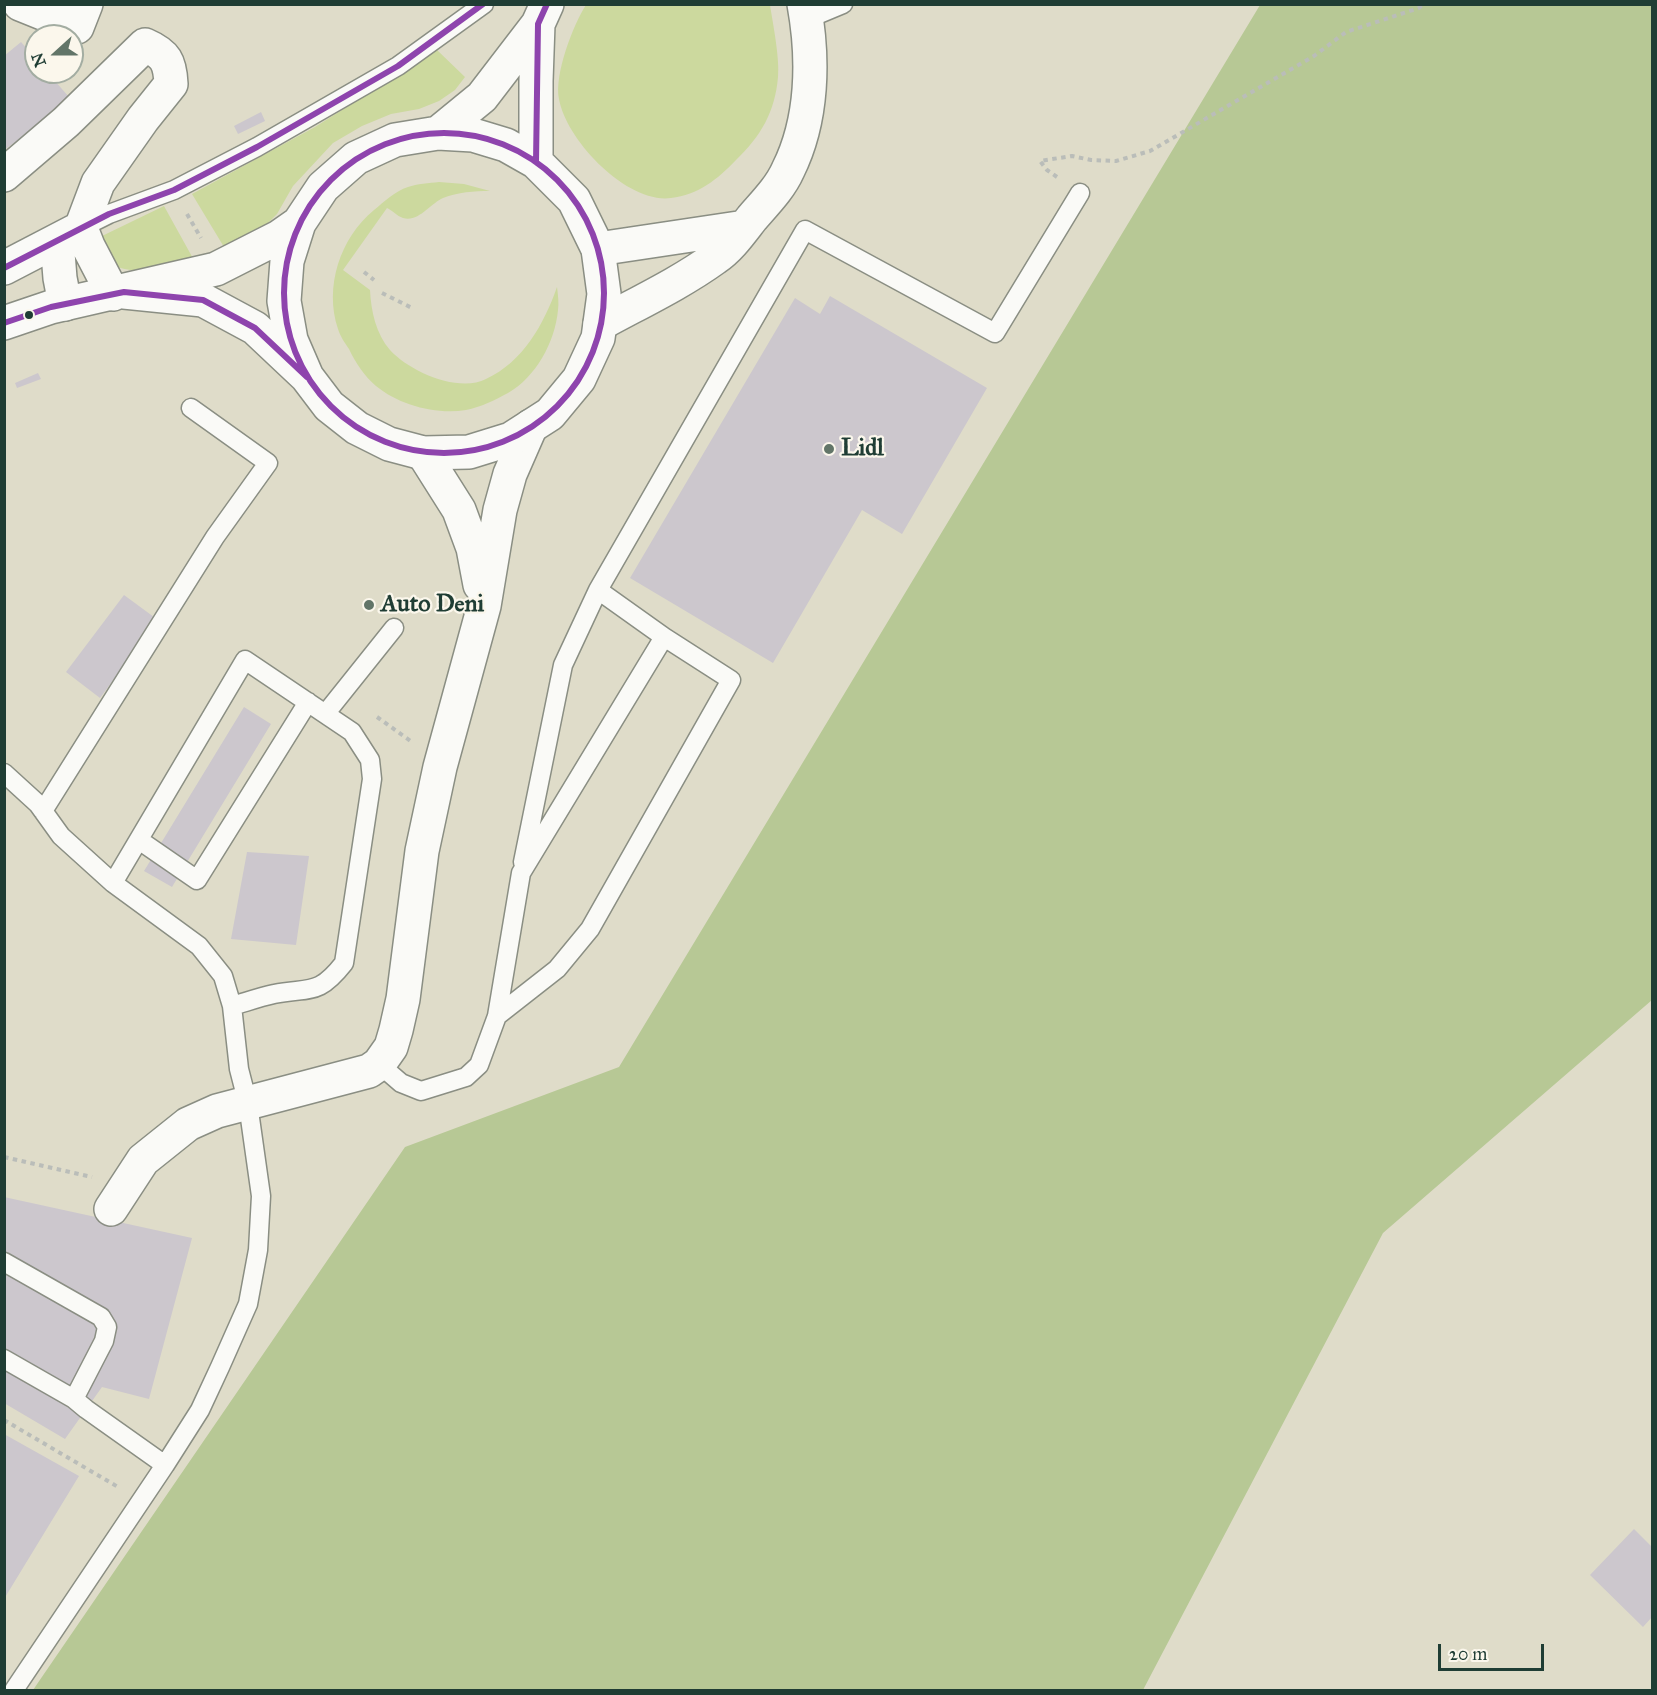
<!DOCTYPE html>
<html>
<head>
<meta charset="utf-8">
<style>
  body { margin:0 }
  #map { position:relative; width:1657px; height:1695px; overflow:hidden; background:#dfdcc9; font-family:"IM FELL Great Primer",serif }
  canvas { display:block }
  .frame { position:absolute; inset:0; border:6px solid #1f3d34; pointer-events:none }
  .north { position:absolute; left:24px; top:24px; width:60px; height:60px; box-sizing:border-box; background:#fbf7ec; border:2px solid #a3ada2; border-radius:50%; rotate:249deg; font-size:16px; font-weight:700; line-height:24px; text-align:center; color:#1f3d34 }
  .north::after { content:''; display:block; margin:auto; width:21px; height:27px; background:#627568; clip-path:polygon(50% 0,100% 100%,50% 72%,0 100%) }
  .scale { position:absolute; left:1438px; top:1644px; width:106px; height:27px; box-sizing:border-box; border:3px solid #1f3d34; border-top:0; padding-left:8px; font-size:18px; line-height:21px; white-space:nowrap; color:#1f3d34; -webkit-text-stroke:4px #fbf7ec; paint-order:stroke }
</style>
</head>
<body>
<div id="map">
<canvas width="1657" height="1695"></canvas>
<div class="frame"></div>
<div class="north">N</div>
<div class="scale">20 m</div>
</div>
<script>
const context = document.querySelector('canvas').getContext('2d');
context.lineJoin = 'round';
function fillPath(path, color) {
  context.fillStyle = color;
  context.fill(path, 'evenodd');
}
function trace(path, color, width, dash) {
  context.strokeStyle = color;
  context.lineWidth = width;
  context.lineCap = dash ? 'butt' : 'round';
  context.setLineDash(dash || []);
  context.stroke(path);
}
function drawText(font, color, halo, rows, align = 'center') {
  context.font = font + ' "IM FELL Great Primer",serif';
  context.lineWidth = 4.5;
  context.setLineDash([]);
  context.textBaseline = 'middle';
  context.strokeStyle = halo;
  context.fillStyle = color;
  for (const [text, x, y, turn = 0] of rows) {
    context.save();
    context.translate(x, y);
    context.rotate((+turn || 0) * Math.PI / 180);
    context.textAlign = isNaN(turn) ? turn : align;
    if (halo) context.strokeText(text, 0, 0);
    context.fillText(text, 0, 0);
    context.restore();
  }
}
const green = new Path2D(`
  M 586,5 L 770,5 C 773,24 780,59 778,77 C 775,112 761,136 736,160 C 718,179 698,195 671,198 C 627,204 566,140 559,99 C 554,75 573,25 586,5 Z
  M 437,50 L 465,77 L 455,90 L 439,101 L 419,109 L 391,114 L 362,126 L 333,143 L 293,186 L 277,214 L 264,227 L 227,252 L 192,194 L 315,127 Z
  M 439,182 L 464,184 L 490,191 C 474,191 458,192 443,198 C 431,203 418,223 403,218 C 397,216 392,210 387,208 L 343,270 L 370,290 C 371,311 376,334 390,350 C 410,372 459,393 486,379 C 523,362 544,324 557,287 C 558,295 559,303 558,310 C 555,342 536,377 508,393 C 495,400 481,407 466,410 C 436,415 399,405 376,386 C 365,377 355,362 349,349 C 345,343 340,336 338,329 C 324,287 340,238 374,210 C 384,202 395,191 408,187 C 417,184 429,183 439,182 Z
  M 164,206 L 195,262 C 174,265 133,277 114,265 C 111,262 107,258 104,255 L 102,236 Z`);
const forest = new Path2D(`
  M 1260,5 L 1652,5 L 1652,1000 L 1383,1233 L 1143,1690 L 33,1690 L 405,1147 L 619,1067 Z`);
const building = new Path2D(`
  M 21,42 L 36,59 L 36,72 L 47,72 L 69,97 L 43,119 L 51,128 L 22,152 L 14,143 L 4,150 L 4,56 Z
  M 261,112 L 265,121 L 238,134 L 234,126 Z
  M 830,296 L 987,388 L 902,534 L 862,510 L 773,663 L 630,578 L 795,298 L 820,314 Z
  M 38,373 L 41,379 L 17,388 L 15,383 Z
  M 124,595 L 158,620 L 100,698 L 66,672 Z
  M 244,707 L 271,724 L 172,887 L 144,871 Z
  M 247,852 L 309,856 L 296,945 L 231,939 Z
  M 4,1197 L 192,1238 L 149,1399 L 102,1387 L 65,1439 L 4,1403 Z
  M 4,1434 L 79,1476 L 4,1599 Z
  M 1634,1529 L 1652,1547 L 1652,1617 L 1643,1627 L 1590,1575 Z`);
const path = new Path2D(`
  M 1057,177 L 1047,170 L 1040,161 L 1072,156 L 1091,160 L 1116,161 L 1150,151 L 1314,56 L 1346,32 L 1419,8 L 1423,4
  M 187,214 L 201,238
  M 364,272 L 374,280
  M 382,293 L 412,308
  M 377,717 L 412,742
  M 4,1157 L 92,1177
  M 4,1420 L 118,1487`);
const service = new Path2D(`
  M 807,19 L 843,4
  M 81,228 L 109,214 L 174,190 L 257,147 L 398,66 L 484,4
  M 598,590 L 805,230 L 995,333 L 1080,193
  M 326,713 L 394,628
  M 4,773 L 38,804 L 61,836 L 113,883 L 199,946 L 223,976 L 232,1006 L 239,1069 L 248,1104 L 261,1196 L 258,1250 L 248,1304 L 220,1367 L 200,1410 L 165,1465 L 86,1409 L 74,1399 L 4,1359
  M 43,811 L 215,537 L 268,463 L 191,408
  M 139,840 L 197,880 L 308,702
  M 523,862 L 563,665 L 598,590 L 664,637
  M 113,883 L 245,660 L 352,732 L 370,760 L 372,779 L 344,963 C 318,996 311,987 274,994 C 260,997 246,1002 232,1006
  M 379,1064 L 401,1083 L 421,1091 L 466,1077 L 479,1065 L 497,1016 L 557,969 L 590,929 L 731,680 L 664,637 L 521,873 L 497,1016
  M 4,1262 L 101,1317 L 107,1327 L 104,1341 L 74,1399
  M 14,1690 L 165,1465`);
const minor = new Path2D(`
  M 20,4 L 77,27 L 86,4
  M 4,175 L 66,122 L 145,45 C 166,54 170,62 171,84 L 143,119 L 98,183 L 81,228 L 4,268
  M 81,228 L 88,246 L 113,294
  M 57,241 L 60,278 L 65,304
  M 598,249 L 745,227
  M 600,324 C 638,303 679,284 715,258 C 730,248 741,232 752,218 C 765,203 780,188 788,170 C 813,120 814,59 804,4
  M 423,453 L 459,510 L 473,548 L 480,585
  M 111,1209 L 143,1160 L 188,1124 L 217,1111 L 369,1071 L 379,1064 L 391,1047 L 396,1030 L 403,999 L 422,851 L 440,767 L 484,606 L 500,510 L 510,474 L 531,426`);
const tertiary = new Path2D(`
  M 438,133 L 482,97 L 538,24 L 547,4
  M 536,162 L 536,81 L 538,24
  M 124,292 L 203,300 L 255,328 L 307,377 L 329,406 L 357,428 L 389,444 L 423,453 L 469,452 L 511,439 L 550,414 L 579,379 L 598,338 L 604,294 L 598,249 L 574,200 L 536,162 L 506,145 L 473,135 L 438,133 L 395,140 L 356,158 L 323,187 L 299,223 L 287,261 L 284,301 L 291,340 L 307,377
  M 4,323 L 51,307 L 216,269 L 279,237 L 299,223`);
const bus1 = new Path2D(`
  M284 293a160 160 0 1 1 320 0a160 160 0 1 1-320 0Z
  M 536,162 L 538,24 L 547,4
  M 4,268 L 109,214 L 174,190 L 257,147 L 398,66 L 483,4
  M 4,323 L 51,307 L 124,292 L 203,300 L 255,328 L 307,377`);
const markers = [
  [29,315,5,"#1f3d34"],
  [829,449,6,"#627568"],
  [369,605,6,"#627568"]
];
const poiNames = [
  ["Lidl",841,449],
  ["Auto Deni",381,605]
];
fillPath(green, '#ccd99e');
fillPath(forest, '#b7c895');
fillPath(building, '#ccc7cd');
trace(service, '#8a8e83', 21);
trace(minor, '#8a8e83', 36);
trace(tertiary, '#8a8e83', 36);
trace(path, '#babdb9', 4, [4.5, 4.5]);
trace(service, '#fafaf7', 18);
trace(minor, '#fafaf7', 33);
trace(tertiary, '#fafaf7', 33);
trace(bus1, '#8e44ad', 6);
for (const [x, y, r, color] of markers) {
  const dot = new Path2D();
  dot.arc(x, y, r, 0, 2 * Math.PI);
  context.fillStyle = color;
  context.fill(dot);
  trace(dot, '#fbf7ec', 2);
}
drawText('bold 24px', '#1f3d34', '#fbf7ec', poiNames, 'left');
</script>
</body>
</html>
